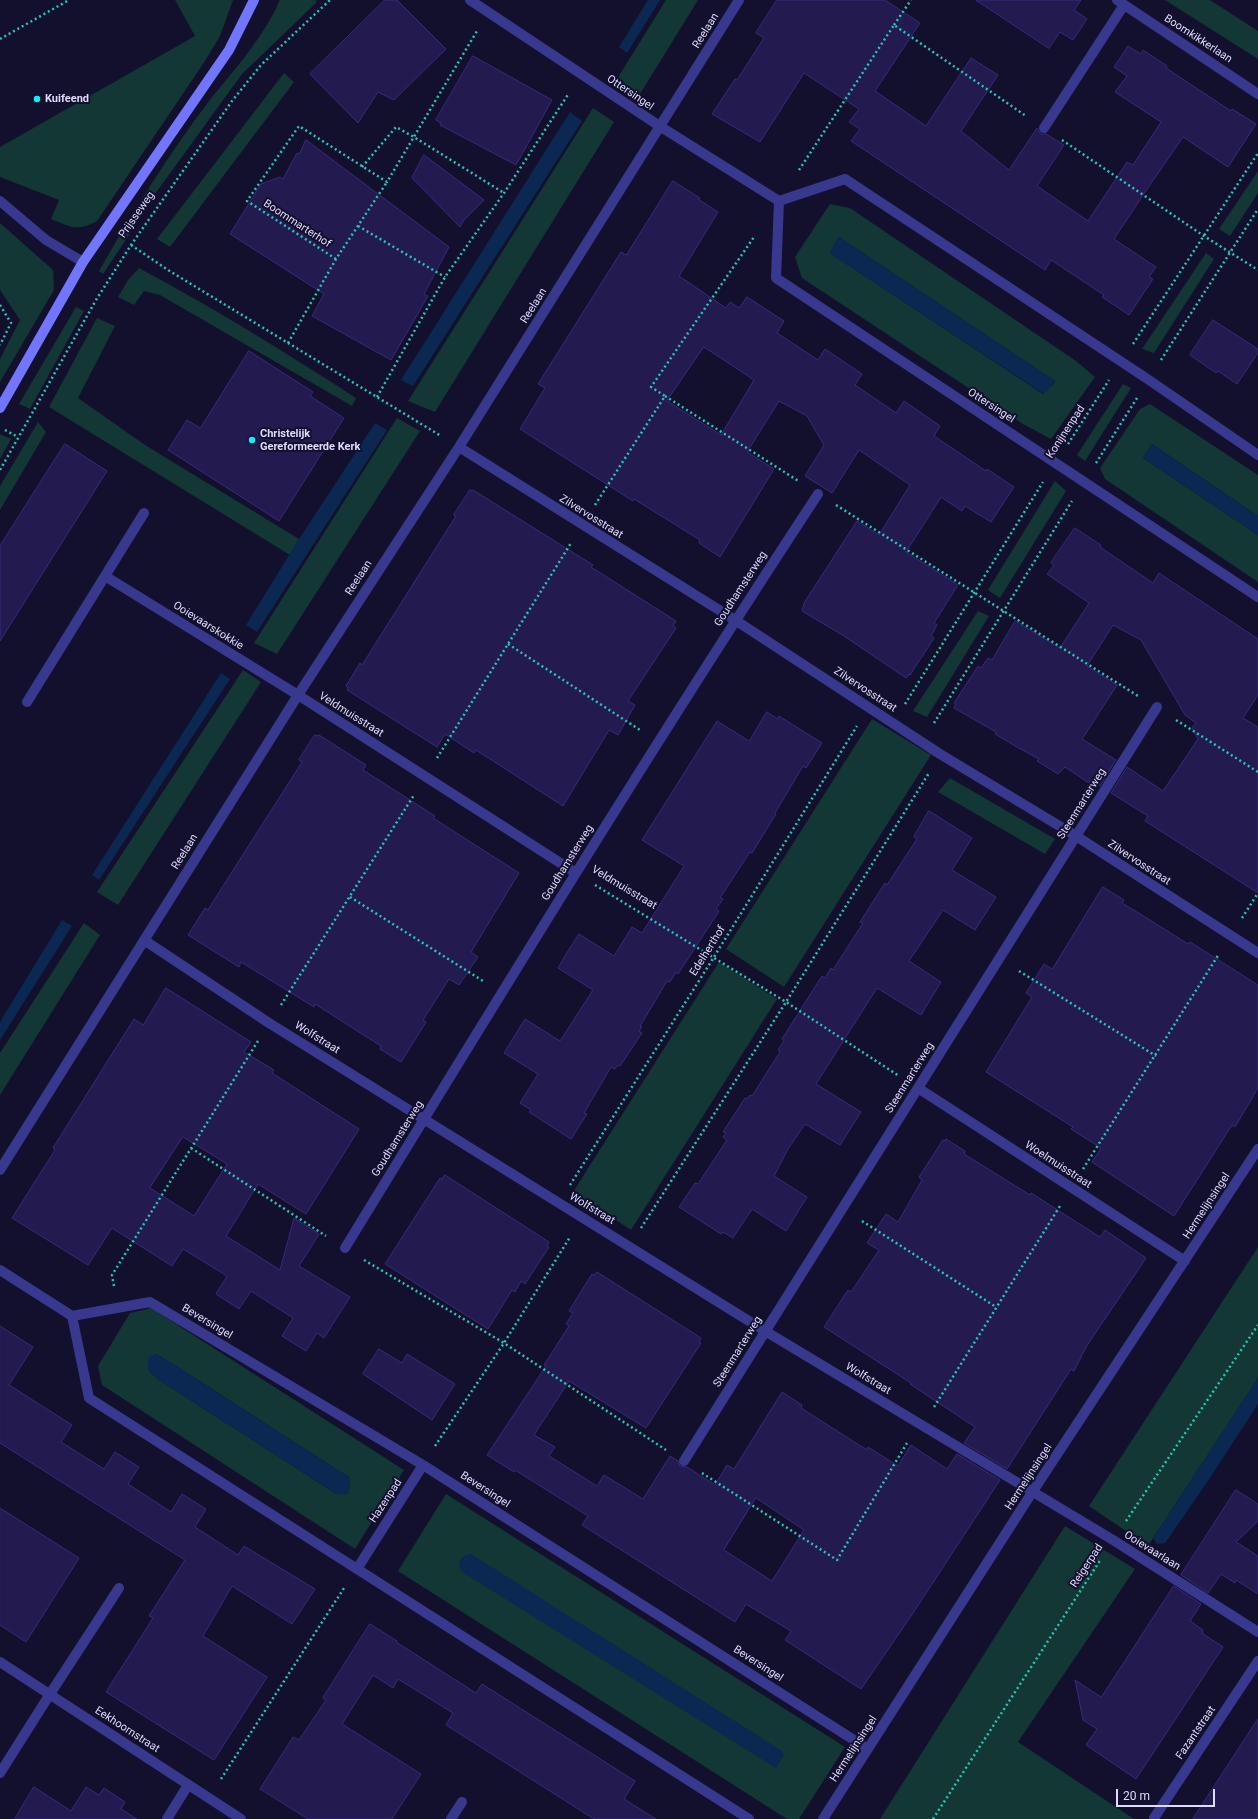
<!DOCTYPE html>
<html>
<head>
<meta charset="utf-8">
<style>
  body { margin:0 }
  #map { position:relative; width:1258px; height:1819px; overflow:hidden; background:#13102d; font-family:Roboto,sans-serif }
  canvas { display:block }
  .scale { position:absolute; left:1116px; top:1789px; width:99px; height:18px; box-sizing:border-box; border:2px solid #dedbff; border-top:0; padding-left:5px; font-size:12px; line-height:14px; white-space:nowrap; color:#dedbff; -webkit-text-stroke:3px #13102d; paint-order:stroke }
</style>
</head>
<body>
<div id="map">
<canvas width="1258" height="1819"></canvas>
<div class="scale">20 m</div>
</div>
<script>
const context = document.querySelector('canvas').getContext('2d');
context.lineJoin = 'round';
function fillPath(path, color) {
  context.fillStyle = color;
  context.fill(path, 'evenodd');
}
function trace(path, color, width, dash) {
  context.strokeStyle = color;
  context.lineWidth = width;
  context.lineCap = dash ? 'butt' : 'round';
  context.setLineDash(dash || []);
  context.stroke(path);
}
function drawText(font, color, halo, rows, align = 'center') {
  context.font = font + ' Roboto,sans-serif';
  context.lineWidth = 4;
  context.setLineDash([]);
  context.textBaseline = 'middle';
  context.strokeStyle = halo;
  context.fillStyle = color;
  for (const [text, x, y, turn = 0] of rows) {
    context.save();
    context.translate(x, y);
    context.rotate((+turn || 0) * Math.PI / 180);
    context.textAlign = isNaN(turn) ? turn : align;
    if (halo) context.strokeText(text, 0, 0);
    context.fillText(text, 0, 0);
    context.restore();
  }
}
const green = new Path2D(`
  M 175,0 L 233,0 L 220,36 L 205,61 L 97,221 C 76,232 72,227 51,219 L 59,200 L 0,177 L 0,147 L 195,36 Z
  M 280,0 L 315,0 L 317,2 L 242,74 L 155,194 L 133,229 L 103,274 L 99,271 C 132,213 168,155 209,101 C 235,69 263,38 280,0 Z
  M 666,0 L 698,0 L 640,94 L 617,79 Z
  M 1165,0 L 1210,0 L 1258,31 L 1258,59 Z
  M 284,73 L 294,82 L 170,247 L 157,239 Z
  M 593,108 L 614,122 L 435,412 L 408,401 Z
  M 1258,171 L 1258,193 L 1230,236 L 1219,229 Z
  M 830,204 L 850,208 L 1076,361 L 1095,377 L 1051,439 L 1023,424 L 802,278 L 795,257 ZM 839,237 L 1055,381 L 1055,382 L 1043,394 L 830,253 Z
  M 0,223 L 53,270 L 54,290 L 0,382 L 0,359 L 20,320 L 0,290 Z
  M 1206,253 L 1214,259 L 1154,353 L 1142,349 Z
  M 139,268 C 214,308 285,352 356,398 L 352,406 L 160,295 L 144,291 L 134,305 L 118,297 L 128,280 Z
  M 76,307 L 84,311 L 30,409 L 19,404 Z
  M 97,318 L 115,326 L 78,398 L 145,445 L 299,539 L 290,555 L 49,407 Z
  M 1123,384 L 1131,388 L 1085,461 L 1077,455 Z
  M 1150,404 L 1258,475 L 1258,516 L 1152,444 L 1143,458 L 1258,535 L 1258,582 L 1105,479 L 1100,468 L 1140,409 Z
  M 397,418 L 420,431 L 277,654 L 254,643 Z
  M 38,422 L 46,432 L 0,510 L 0,486 Z
  M 0,434 L 11,439 L 0,459 Z
  M 1055,481 L 1066,491 L 1000,598 L 988,590 Z
  M 978,611 L 989,616 L 927,717 L 913,711 Z
  M 243,670 L 261,682 L 118,905 L 97,892 Z
  M 872,719 L 931,755 L 784,987 L 726,949 Z
  M 950,778 L 1055,839 L 1045,854 L 938,792 Z
  M 84,923 L 100,935 L 0,1095 L 0,1053 Z
  M 719,962 L 777,999 L 631,1230 L 573,1192 Z
  M 1258,1247 L 1258,1378 L 1148,1546 L 1089,1506 Z
  M 151,1308 L 404,1470 L 355,1549 L 102,1385 L 98,1366 L 130,1313 ZM 155,1354 L 170,1362 L 350,1478 L 347,1494 L 335,1493 L 159,1380 L 148,1370 Z
  M 446,1494 L 845,1747 L 799,1819 L 787,1819 L 398,1571 Z
  M 1065,1526 L 1135,1569 L 1018,1742 L 1134,1819 L 880,1819 Z`);
const water = new Path2D(`
  M 648,0 L 660,0 L 627,53 L 619,47 Z
  M 570,112 L 582,121 L 413,386 L 401,380 Z
  M 839,237 L 1055,381 L 1044,394 L 829,253 Z
  M 375,423 L 387,430 L 257,632 L 246,625 L 299,539 Z
  M 1152,444 L 1258,516 L 1258,535 L 1143,458 Z
  M 221,673 L 230,679 L 99,880 L 92,875 Z
  M 62,920 L 72,926 L 0,1040 L 0,1022 Z
  M 155,1354 L 170,1362 L 350,1478 L 350,1488 L 347,1494 L 335,1493 L 159,1380 L 148,1370 L 148,1358 Z
  M 1258,1378 L 1258,1404 L 1208,1481 L 1165,1543 L 1157,1544 L 1153,1538 Z
  M 471,1554 L 782,1751 L 784,1755 L 776,1768 L 464,1573 C 455,1565 460,1555 471,1554 Z`);
const building = new Path2D(`
  M 385,0 L 397,0 L 446,49 L 394,100 L 378,92 L 358,123 L 310,74 Z
  M 777,0 L 885,0 L 920,23 L 875,91 L 926,126 L 971,58 L 998,75 L 961,131 L 1009,170 L 1037,128 L 1041,134 L 1046,134 L 1064,145 L 1037,186 L 1088,221 L 1127,162 L 1133,165 L 1161,122 L 1115,92 L 1127,76 L 1114,67 L 1128,46 L 1141,54 L 1143,50 L 1167,66 L 1166,68 L 1231,111 L 1232,109 L 1256,124 L 1228,167 L 1183,137 L 1147,189 L 1114,239 L 1156,267 L 1149,277 L 1153,279 L 1129,315 L 1102,297 L 1104,295 L 1051,260 L 1045,270 L 851,141 L 860,129 L 849,122 L 859,109 L 804,73 L 760,142 L 712,114 L 735,79 L 737,80 L 764,38 L 756,33 Z
  M 976,0 L 1081,0 L 1074,10 L 1087,19 L 1073,40 L 1060,32 L 1049,48 Z
  M 473,56 L 552,100 L 516,165 L 440,125 L 441,123 L 436,120 Z
  M 306,140 L 449,247 L 424,294 L 428,296 L 391,360 L 312,316 L 324,294 L 230,234 L 261,184 L 280,177 L 283,179 L 297,153 L 299,154 Z
  M 424,155 L 484,200 L 464,220 L 460,227 L 412,178 Z
  M 673,181 L 700,198 L 698,199 L 718,212 L 679,276 L 726,308 L 730,302 L 739,308 L 747,297 L 784,321 L 777,333 L 818,360 L 825,349 L 862,374 L 855,385 L 896,413 L 904,401 L 940,426 L 934,436 L 986,471 L 987,469 L 1014,487 L 991,522 L 965,506 L 962,511 L 941,497 L 906,552 L 958,585 L 934,623 L 937,625 L 931,636 L 934,638 L 910,675 L 909,674 L 906,678 L 844,636 L 802,611 L 804,603 L 857,521 L 879,535 L 910,485 L 859,450 L 832,493 L 805,476 L 824,445 L 807,416 L 779,401 L 747,452 L 774,469 L 720,557 L 699,543 L 700,540 L 634,499 L 633,501 L 520,429 L 545,388 L 538,384 L 621,252 L 626,255 ZM 704,347 L 754,380 L 721,435 L 667,401 Z
  M 1213,320 L 1258,349 L 1258,353 L 1237,384 L 1218,371 L 1216,373 L 1190,355 Z
  M 249,351 L 313,392 L 310,396 L 344,418 L 279,521 L 168,450 L 187,420 L 200,428 Z
  M 65,444 L 107,471 L 0,641 L 0,546 Z
  M 470,490 L 472,491 L 473,490 L 593,565 L 591,567 L 676,621 L 673,626 L 676,628 L 628,701 L 635,705 L 618,735 L 609,730 L 563,806 L 476,750 L 474,753 L 445,734 L 437,747 L 347,690 L 348,688 L 346,686 L 360,663 L 362,665 L 456,516 L 454,515 Z
  M 1075,528 L 1101,545 L 1100,547 L 1153,583 L 1159,573 L 1258,639 L 1258,695 L 1243,718 L 1258,727 L 1258,893 L 1145,821 L 1148,816 L 1111,793 L 1127,767 L 1163,791 L 1198,739 L 1192,728 L 1196,723 L 1185,715 L 1141,640 L 1113,625 L 1087,666 L 1117,685 L 1082,739 L 1116,760 L 1100,786 L 1090,780 L 1089,783 L 1065,767 L 1058,774 L 1037,761 L 1039,759 L 1017,747 L 995,734 L 996,732 L 954,708 L 956,704 L 954,703 L 978,666 L 981,668 L 988,658 L 992,660 L 1015,621 L 1060,648 L 1089,603 L 1047,574 L 1054,565 L 1051,563 Z
  M 767,712 L 778,719 L 779,716 L 822,743 L 806,768 L 803,766 L 775,813 L 776,814 L 752,853 L 750,852 L 720,898 L 723,899 L 716,909 L 719,911 L 678,974 L 676,972 L 670,982 L 667,981 L 640,1026 L 642,1027 L 639,1031 L 642,1033 L 620,1066 L 618,1065 L 615,1069 L 611,1067 L 584,1113 L 587,1114 L 571,1139 L 529,1112 L 531,1110 L 520,1103 L 538,1074 L 504,1053 L 525,1019 L 560,1041 L 593,990 L 558,968 L 568,951 L 579,934 L 614,956 L 632,927 L 642,933 L 684,866 L 642,840 L 717,721 L 749,741 Z
  M 315,735 L 317,736 L 319,735 L 366,765 L 363,770 L 435,816 L 433,818 L 519,873 L 471,952 L 478,957 L 459,985 L 449,979 L 423,1020 L 426,1022 L 401,1062 L 380,1049 L 381,1046 L 315,1004 L 314,1007 L 241,962 L 239,967 L 188,935 L 205,908 L 208,910 L 223,886 L 302,762 L 299,760 Z
  M 929,811 L 972,838 L 952,870 L 996,897 L 975,930 L 943,910 L 909,961 L 941,982 L 921,1015 L 877,988 L 816,1084 L 861,1112 L 840,1145 L 805,1124 L 788,1149 L 774,1176 L 807,1197 L 786,1231 L 752,1209 L 733,1238 L 723,1232 L 721,1234 L 679,1207 L 695,1183 L 698,1184 L 727,1140 L 723,1137 L 726,1133 L 723,1132 L 745,1098 L 747,1099 L 750,1095 L 752,1096 L 780,1052 L 778,1050 L 784,1041 L 782,1039 L 822,976 L 825,978 L 831,968 L 833,970 L 863,923 L 860,922 L 885,883 L 887,885 L 917,839 L 914,837 Z
  M 1103,887 L 1124,900 L 1122,903 L 1145,917 L 1188,944 L 1190,942 L 1258,985 L 1258,1088 L 1235,1127 L 1232,1125 L 1174,1216 L 1092,1162 L 1101,1148 L 1071,1129 L 1073,1127 L 986,1072 L 1032,997 L 1026,993 L 1044,964 L 1052,969 Z
  M 166,988 L 251,1042 L 244,1052 L 274,1070 L 272,1073 L 359,1129 L 306,1214 L 258,1184 L 226,1236 L 280,1270 L 294,1218 L 319,1234 L 299,1266 L 350,1297 L 324,1338 L 317,1333 L 306,1351 L 282,1336 L 293,1318 L 251,1291 L 239,1309 L 216,1294 L 227,1276 L 183,1249 L 172,1266 L 112,1228 L 88,1265 L 12,1218 L 55,1150 L 53,1148 L 134,1019 L 143,1025 ZM 183,1137 L 227,1164 L 194,1216 L 150,1188 Z
  M 946,1139 L 965,1151 L 964,1154 L 1030,1195 L 1031,1193 L 1100,1237 L 1105,1230 L 1146,1258 L 1086,1347 L 1074,1371 L 1071,1369 L 1007,1469 L 964,1443 L 975,1427 L 910,1384 L 911,1383 L 824,1327 L 848,1290 L 851,1292 L 879,1250 L 867,1243 L 886,1214 L 898,1222 L 922,1180 L 919,1177 L 943,1140 L 945,1141 Z
  M 445,1175 L 549,1242 L 547,1246 L 549,1247 L 525,1284 L 521,1281 L 515,1292 L 512,1290 L 488,1329 L 385,1264 L 440,1178 L 442,1179 Z
  M 597,1272 L 701,1338 L 699,1342 L 701,1343 L 646,1428 L 569,1381 L 534,1435 L 555,1447 L 549,1456 L 597,1486 L 604,1475 L 643,1499 L 670,1456 L 678,1461 L 680,1466 L 687,1467 L 715,1485 L 727,1465 L 734,1469 L 782,1392 L 802,1405 L 801,1408 L 867,1450 L 868,1447 L 898,1466 L 911,1445 L 947,1469 L 957,1454 L 1000,1480 L 913,1613 L 861,1689 L 785,1640 L 791,1631 L 746,1604 L 735,1622 L 582,1525 L 588,1516 L 515,1470 L 514,1472 L 487,1455 L 546,1366 L 544,1365 L 569,1326 L 566,1324 L 573,1313 L 569,1311 L 592,1274 L 594,1275 ZM 756,1498 L 804,1530 L 772,1581 L 724,1550 Z
  M 0,1326 L 33,1347 L 9,1385 L 72,1425 L 61,1442 L 104,1469 L 115,1452 L 139,1467 L 128,1484 L 171,1512 L 182,1494 L 206,1509 L 195,1527 L 238,1555 L 244,1546 L 315,1589 L 292,1624 L 232,1586 L 203,1636 L 267,1677 L 214,1760 L 106,1692 L 153,1618 L 149,1616 L 185,1560 L 0,1443 Z
  M 379,1349 L 402,1363 L 407,1354 L 455,1384 L 432,1420 L 363,1374 Z
  M 1236,1490 L 1258,1504 L 1258,1521 L 1236,1542 L 1258,1556 L 1258,1594 L 1236,1580 L 1235,1583 L 1221,1574 L 1208,1593 L 1181,1575 Z
  M 0,1508 L 79,1558 L 26,1642 L 0,1625 Z
  M 1174,1586 L 1201,1604 L 1190,1621 L 1203,1630 L 1202,1633 L 1223,1647 L 1136,1779 L 1086,1745 L 1097,1729 L 1083,1720 L 1075,1680 L 1101,1697 Z
  M 370,1624 L 397,1641 L 396,1642 L 476,1693 L 482,1684 L 635,1781 L 624,1799 L 656,1819 L 594,1819 L 446,1725 L 453,1713 L 398,1679 L 393,1688 L 373,1675 L 342,1724 L 421,1774 L 392,1819 L 308,1819 L 260,1789 L 293,1737 L 299,1740 L 326,1700 L 323,1698 Z
  M 1258,1719 L 1258,1819 L 1193,1819 Z
  M 34,1787 L 71,1811 L 86,1787 L 99,1795 L 104,1788 L 125,1802 L 121,1809 L 137,1819 L 15,1819 Z`);
const path = new Path2D(`
  M 894,25 L 911,0
  M 0,39 L 69,0
  M 1062,140 L 1204,236 L 1258,270
  M 362,167 L 396,127 L 414,137 L 504,193
  M 799,170 L 894,25 L 1026,116
  M 358,226 L 445,277
  M 131,245 L 168,270 L 441,436
  M 336,259 L 247,201 L 299,126 L 387,182 L 477,31
  M 0,305 L 11,323 L 0,345
  M 288,343 L 336,259 L 387,182
  M 1133,344 L 1258,153
  M 1161,360 L 1258,209
  M 665,396 L 800,482
  M 377,397 L 445,277 L 504,193 L 569,93
  M 5,430 L 18,437
  M 1068,444 L 1109,380
  M 1096,463 L 1137,398
  M 0,470 L 96,300 L 131,245 L 232,101 L 261,65 L 330,0
  M 595,505 L 665,396 L 651,387 L 754,237
  M 836,505 L 1138,696
  M 508,644 L 640,730
  M 905,704 L 1043,482
  M 1176,720 L 1258,772
  M 934,723 L 1072,501
  M 437,758 L 571,543
  M 595,885 L 786,1002 L 899,1076
  M 350,897 L 483,981
  M 1242,918 L 1258,893
  M 1019,971 L 1156,1056
  M 281,1005 L 414,795
  M 191,1148 L 326,1236
  M 1083,1169 L 1219,954
  M 570,1185 L 714,957 L 857,726
  M 862,1221 L 996,1307
  M 641,1228 L 786,1002 L 929,773
  M 364,1260 L 504,1343 L 666,1450
  M 114,1286 L 112,1275 L 258,1041
  M 934,1407 L 1060,1206
  M 435,1446 L 504,1343 L 570,1237
  M 702,1473 L 837,1560 L 907,1443
  M 1126,1521 L 1258,1325
  M 221,1779 L 344,1588
  M 933,1819 L 1101,1559`);
const lane = new Path2D(`
  M 50,1694 L 119,1588
  M 451,1819 L 462,1802`);
const street = new Path2D(`
  M 470,0 L 661,127 L 779,201
  M 1117,0 L 1258,94
  M 1044,128 L 1124,5
  M 0,201 L 46,240 L 83,262
  M 459,447 L 735,620 L 940,754 L 1076,836 L 1258,953
  M 1258,455 L 1149,380 L 845,179 L 779,201 L 776,278 L 1258,597
  M 105,576 L 298,695 L 576,873
  M 27,702 L 144,513
  M 144,940 L 269,1023 L 765,1331 L 1113,1540 L 1258,1632
  M 918,1088 L 1185,1261
  M 0,1170 L 298,695 L 459,447 L 739,0
  M 345,1248 C 500,995 655,742 818,494
  M 0,1270 L 72,1316
  M 684,1461 L 1157,707
  M 357,1569 L 423,1465
  M 0,1662 L 241,1819
  M 0,1773 L 50,1694
  M 1154,1818 L 1258,1661
  M 167,1819 L 188,1785
  M 749,1819 L 89,1398 L 72,1316 L 150,1302 L 423,1465 L 868,1749
  M 823,1819 L 1033,1491 L 1258,1149`);
const secondary = new Path2D(`
  M 0,408 L 83,262 L 229,50 L 254,0`);
const markers = [
  [37,99,4,"#07f2ff"],
  [252,440,4,"#07f2ff"]
];
const streetNames = [
  ["Reelaan",706,31,-58],
  ["Boomkikkerlaan",1198,39,33],
  ["Ottersingel",630,93,34],
  ["Prijsseweg",137,215,-55],
  ["Boommarterhof",297,224,33],
  ["Reelaan",534,306,-58],
  ["Ottersingel",991,406,33],
  ["Konijnenpad",1066,432,-57],
  ["Zilvervosstraat",591,517,32],
  ["Reelaan",359,578,-57],
  ["Goudhamsterweg",741,589,-57],
  ["Ooievaarskokkie",208,626,32],
  ["Zilvervosstraat",865,690,33],
  ["Veldmuisstraat",351,715,32],
  ["Steenmarterweg",1082,804,-58],
  ["Reelaan",185,852,-58],
  ["Goudhamsterweg",568,863,-58],
  ["Zilvervosstraat",1139,863,33],
  ["Veldmuisstraat",624,888,31],
  ["Edelherthof",708,951,-58],
  ["Wolfstraat",317,1038,32],
  ["Steenmarterweg",910,1078,-58],
  ["Goudhamsterweg",398,1139,-58],
  ["Woelmuisstraat",1058,1165,33],
  ["Hermelijnsingel",1207,1206,-57],
  ["Wolfstraat",592,1209,31],
  ["Beversingel",207,1322,31],
  ["Steenmarterweg",738,1352,-58],
  ["Wolfstraat",868,1379,31],
  ["Hermelijnsingel",1029,1477,-57],
  ["Beversingel",485,1490,33],
  ["Hazenpad",386,1501,-57],
  ["Ooievaarlaan",1152,1551,32],
  ["Reigerpad",1087,1566,-57],
  ["Beversingel",758,1664,33],
  ["Eekhoornstraat",127,1730,33],
  ["Fazantstraat",1196,1733,-56],
  ["Hermelijnsingel",854,1749,-57]
];
const poiNames = [
  ["Kuifeend",45,99],
  ["Christelijk",260,434],
  ["Gereformeerde Kerk",260,447]
];
fillPath(green, '#123734');
fillPath(water, '#0a2852');
fillPath(building, '#231a4f');
trace(building, '#372b7c', 1);
trace(path, '#29c6b5', 2.5, [2, 3]);
trace(lane, '#38398e', 10);
trace(street, '#38398e', 10);
trace(secondary, '#7276ff', 10);
for (const [x, y, r, color] of markers) {
  const dot = new Path2D();
  dot.arc(x, y, r, 0, 2 * Math.PI);
  context.fillStyle = color;
  context.fill(dot);
  trace(dot, '#13102d', 1.5);
}
drawText('11px', '#dedbff', '#13102d', streetNames);
drawText('bold 11px', '#dedbff', '#13102d', poiNames, 'left');
</script>
</body>
</html>
